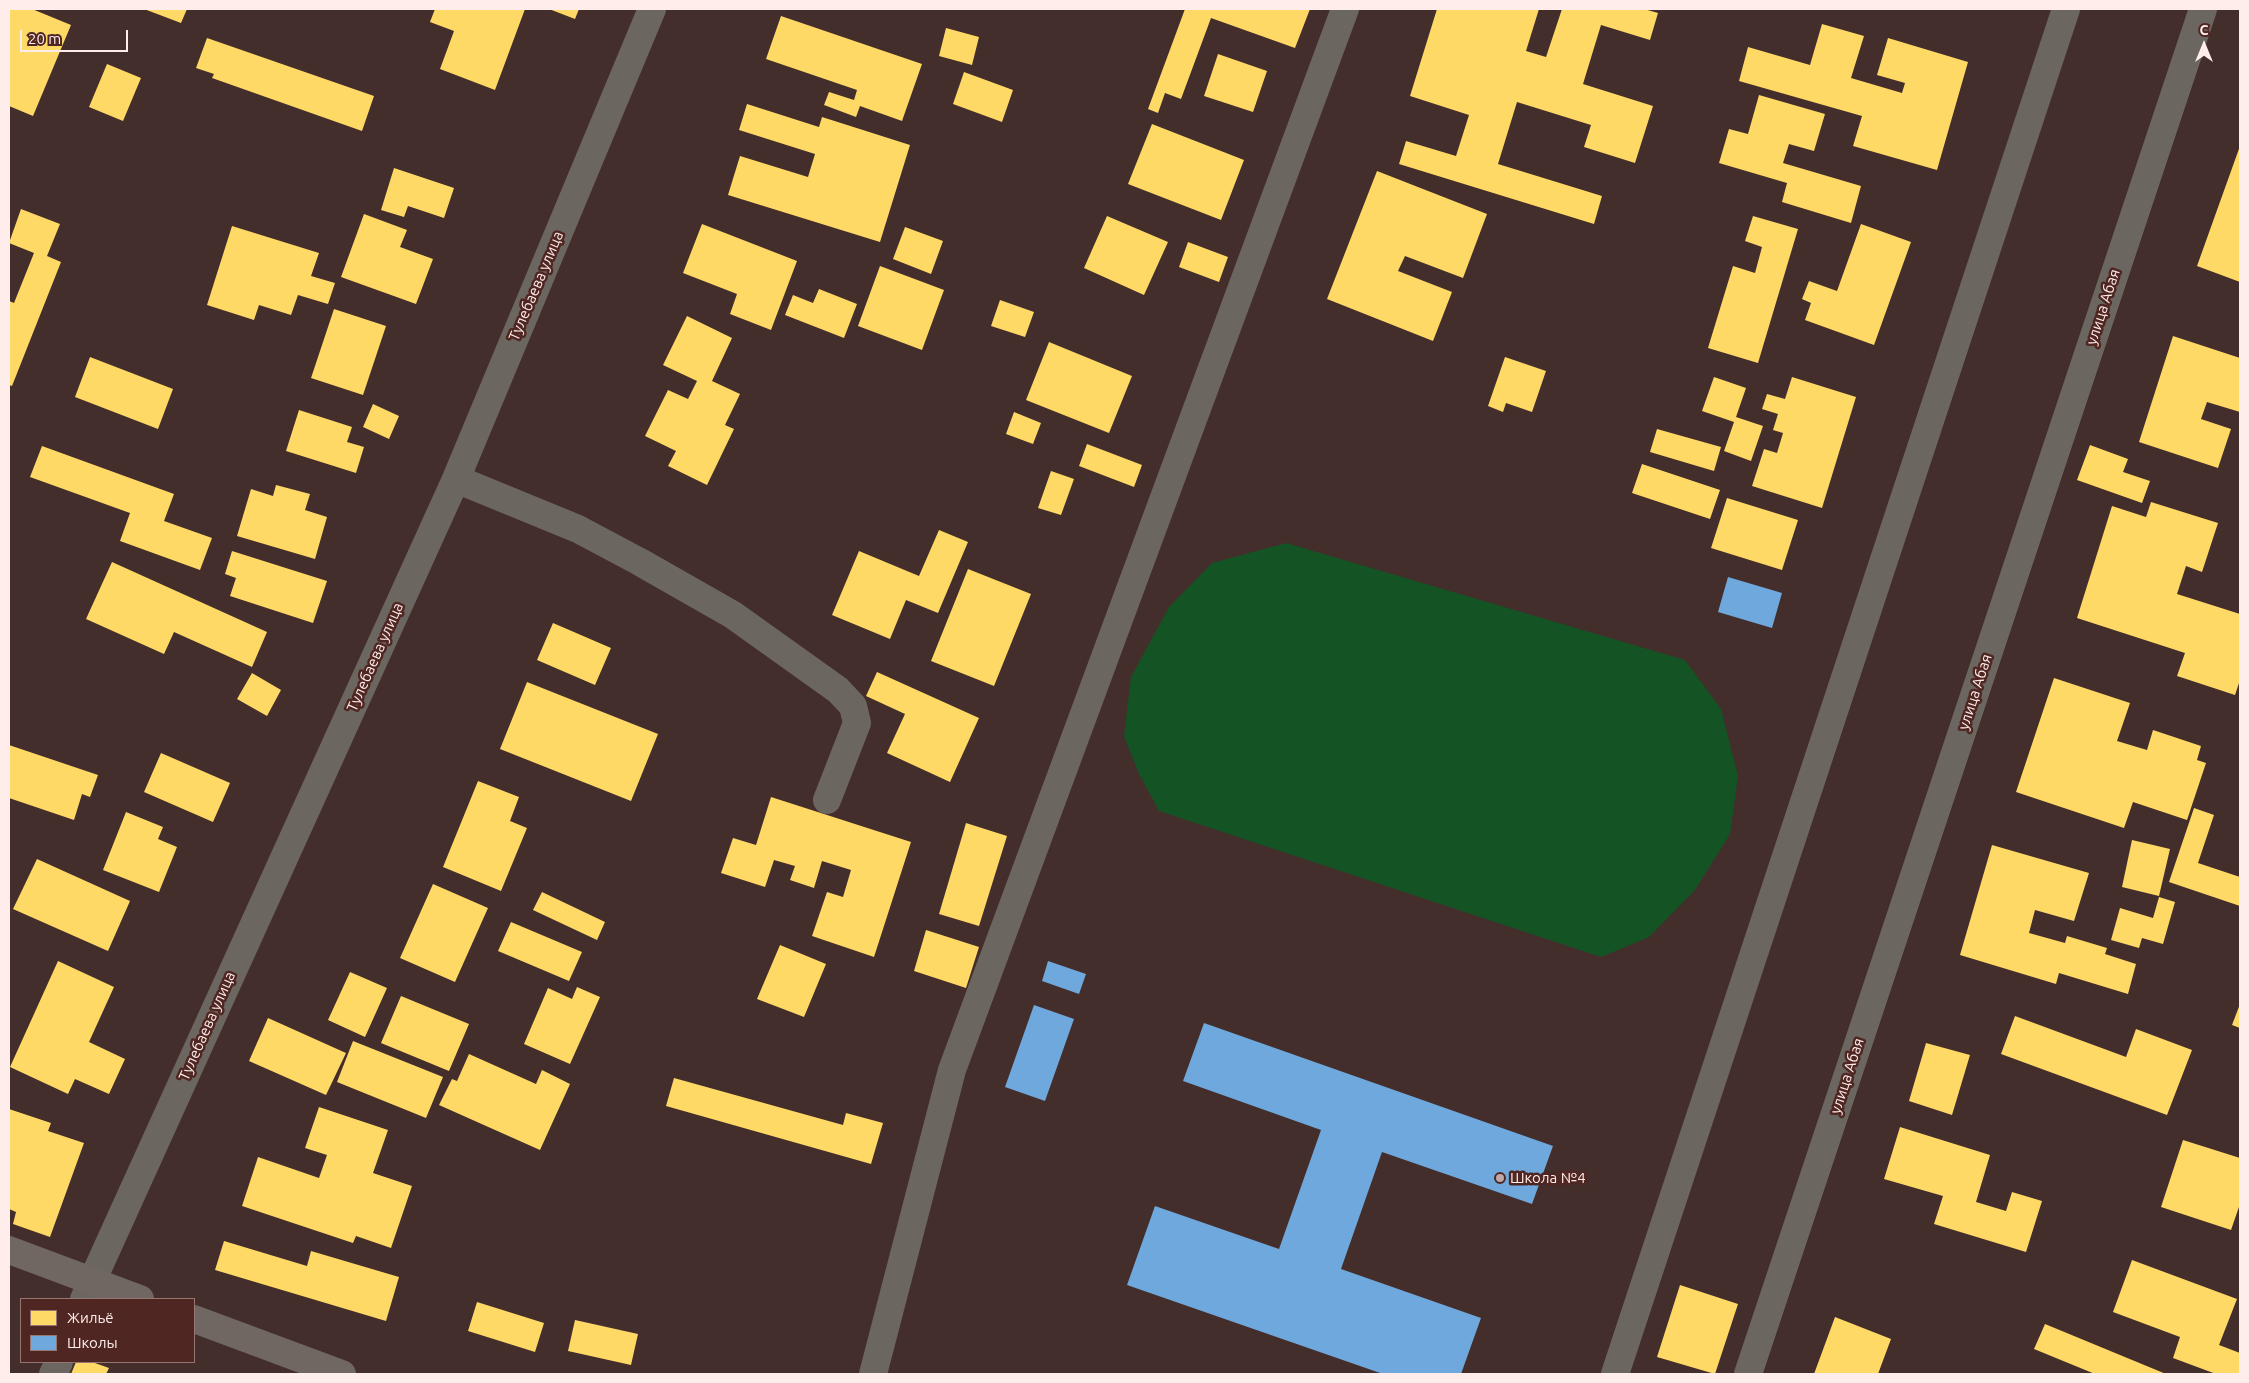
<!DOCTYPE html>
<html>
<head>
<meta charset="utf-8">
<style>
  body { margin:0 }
  #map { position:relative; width:2249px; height:1383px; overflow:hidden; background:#442e2c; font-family:Ubuntu,sans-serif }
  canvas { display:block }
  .frame { position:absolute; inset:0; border:10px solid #feedea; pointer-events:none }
  .legend { position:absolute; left:20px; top:1298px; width:175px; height:65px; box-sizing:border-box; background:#4f2622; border:1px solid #957672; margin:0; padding:6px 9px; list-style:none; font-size:15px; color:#feedea }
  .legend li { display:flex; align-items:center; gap:10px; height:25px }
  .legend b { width:25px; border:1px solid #957672 }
  .north { position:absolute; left:2179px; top:20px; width:50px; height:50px; -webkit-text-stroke:4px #4f2622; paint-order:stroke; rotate:0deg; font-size:14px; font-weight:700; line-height:20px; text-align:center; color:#feedea }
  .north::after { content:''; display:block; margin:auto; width:18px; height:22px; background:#feedea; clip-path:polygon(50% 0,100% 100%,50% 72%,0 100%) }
  .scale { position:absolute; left:20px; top:30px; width:108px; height:22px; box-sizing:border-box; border:2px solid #feedea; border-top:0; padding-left:6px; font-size:15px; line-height:18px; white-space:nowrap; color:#feedea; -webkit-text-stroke:4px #4f2622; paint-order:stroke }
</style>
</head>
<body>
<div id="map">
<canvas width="2249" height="1383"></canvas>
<div class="frame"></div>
<ul class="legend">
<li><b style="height:14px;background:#ffd966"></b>Жильё</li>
<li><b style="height:14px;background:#6fa8dc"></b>Школы</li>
</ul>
<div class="north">С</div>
<div class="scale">20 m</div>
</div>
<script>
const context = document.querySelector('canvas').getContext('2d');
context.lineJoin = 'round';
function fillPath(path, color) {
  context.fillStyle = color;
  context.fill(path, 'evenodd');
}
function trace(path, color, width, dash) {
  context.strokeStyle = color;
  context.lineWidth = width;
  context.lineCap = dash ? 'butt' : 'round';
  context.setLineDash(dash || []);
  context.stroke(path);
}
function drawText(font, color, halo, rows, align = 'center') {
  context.font = font + ' Ubuntu,sans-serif';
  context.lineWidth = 5;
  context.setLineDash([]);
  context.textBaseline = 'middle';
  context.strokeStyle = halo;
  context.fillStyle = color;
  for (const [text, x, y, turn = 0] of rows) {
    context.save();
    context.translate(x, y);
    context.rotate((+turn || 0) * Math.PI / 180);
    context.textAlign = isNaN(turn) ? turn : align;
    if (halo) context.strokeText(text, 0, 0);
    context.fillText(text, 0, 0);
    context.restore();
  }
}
const green = new Path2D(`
  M 1286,543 L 1685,660 L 1721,709 L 1738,776 L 1730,834 L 1695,890 L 1649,937 L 1601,957 L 1159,811 L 1139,774 L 1124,736 L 1131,677 L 1169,607 L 1212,563 Z`);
const homes = new Path2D(`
  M 9,9 L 32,9 L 71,25 L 33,116 L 9,106 Z
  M 144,9 L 187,9 L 181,23 Z
  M 435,9 L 525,9 L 495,90 L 440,69 L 454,31 L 430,22 Z
  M 549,9 L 579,9 L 575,19 Z
  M 1185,9 L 1310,9 L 1295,48 L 1211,18 L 1181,99 L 1165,93 L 1158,113 L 1148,109 Z
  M 1437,9 L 1539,9 L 1526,51 L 1546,57 L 1562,9 L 1644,9 L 1658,13 L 1650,40 L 1601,25 L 1583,84 L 1653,106 L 1635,163 L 1584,147 L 1591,125 L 1517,102 L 1498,164 L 1602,196 L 1594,224 L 1399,164 L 1406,141 L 1456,156 L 1469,115 L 1410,96 Z
  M 781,16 L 922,64 L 902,121 L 860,106 L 856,117 L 824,105 L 829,92 L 854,100 L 857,90 L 766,59 Z
  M 1822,24 L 1864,36 L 1851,78 L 1902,93 L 1905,83 L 1877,75 L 1888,38 L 1968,62 L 1937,170 L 1853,146 L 1862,116 L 1739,81 L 1748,47 L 1810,65 Z
  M 946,28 L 979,37 L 972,65 L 939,56 Z
  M 207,38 L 374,96 L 362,131 L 212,78 L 214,74 L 196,68 Z
  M 1218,54 L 1267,71 L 1253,112 L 1204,96 Z
  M 107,64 L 141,78 L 123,121 L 89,107 Z
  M 964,72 L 1013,90 L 1002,122 L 953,104 Z
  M 1759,95 L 1825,114 L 1814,151 L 1789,144 L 1783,163 L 1861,186 L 1851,223 L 1782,202 L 1787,183 L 1719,163 L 1729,129 L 1748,134 Z
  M 747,104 L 819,127 L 822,117 L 910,145 L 880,242 L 728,195 L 740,156 L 808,177 L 815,154 L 739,130 Z
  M 1152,124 L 1244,160 L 1221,220 L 1128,184 Z
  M 2240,146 L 2240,282 L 2197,266 Z
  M 394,168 L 454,188 L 444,218 L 408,206 L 404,217 L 381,210 Z
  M 1377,171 L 1487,214 L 1463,278 L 1405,256 L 1398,271 L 1452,292 L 1433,341 L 1327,299 Z
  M 21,209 L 60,224 L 47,256 L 61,262 L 12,386 L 9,385 L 9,301 L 14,303 L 34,253 L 9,243 Z
  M 364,214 L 407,230 L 400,247 L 433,259 L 416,304 L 341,277 Z
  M 1107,216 L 1168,242 L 1144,295 L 1084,268 Z
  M 1753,216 L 1798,229 L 1758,363 L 1708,348 L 1733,266 L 1755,273 L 1762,247 L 1745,241 Z
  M 702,224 L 797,261 L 771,330 L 730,314 L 737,294 L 683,273 Z
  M 1861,224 L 1911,242 L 1874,345 L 1805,320 L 1811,303 L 1802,299 L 1809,281 L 1837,291 Z
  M 232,226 L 319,253 L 311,276 L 335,283 L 328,304 L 298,295 L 291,315 L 259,305 L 254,320 L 207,305 Z
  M 905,227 L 943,241 L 931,274 L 893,259 Z
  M 1188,242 L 1228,257 L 1219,282 L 1179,267 Z
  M 880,266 L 944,290 L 922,350 L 858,326 Z
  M 819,289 L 857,304 L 844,338 L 785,315 L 793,295 L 813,303 Z
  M 1000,300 L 1034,312 L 1025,337 L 991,326 Z
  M 334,309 L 386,326 L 363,395 L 311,378 Z
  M 687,316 L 732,338 L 712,381 L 740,394 L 725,425 L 734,429 L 707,485 L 668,466 L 676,451 L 645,436 L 668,390 L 688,399 L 697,381 L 663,365 Z
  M 2173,336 L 2240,358 L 2240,412 L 2207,402 L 2201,419 L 2231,429 L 2218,468 L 2139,442 Z
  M 1049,342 L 1132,376 L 1109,433 L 1026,400 Z
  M 90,357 L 173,389 L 158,429 L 75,397 Z
  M 1505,357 L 1546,371 L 1532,412 L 1506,403 L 1503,412 L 1488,406 Z
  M 1714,377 L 1746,388 L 1736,417 L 1763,426 L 1751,461 L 1724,451 L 1734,422 L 1702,411 Z
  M 1792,377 L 1856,397 L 1822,508 L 1752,486 L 1764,449 L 1777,453 L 1783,433 L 1773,430 L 1778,414 L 1762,409 L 1767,394 L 1785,399 Z
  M 373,404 L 399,416 L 389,439 L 363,427 Z
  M 299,410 L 352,427 L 347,442 L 364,447 L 356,473 L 286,451 Z
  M 1014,412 L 1041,423 L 1033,444 L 1006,434 Z
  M 1657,429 L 1721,447 L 1714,471 L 1650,452 Z
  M 1087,444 L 1142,465 L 1134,487 L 1079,466 Z
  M 2090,445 L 2128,459 L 2123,472 L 2150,481 L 2142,503 L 2077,480 Z
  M 42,446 L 174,494 L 164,521 L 212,538 L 200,570 L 120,541 L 130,513 L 30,477 Z
  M 1642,464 L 1720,490 L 1710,519 L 1632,493 Z
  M 1051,471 L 1074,479 L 1061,515 L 1038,508 Z
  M 276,485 L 310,494 L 305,510 L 327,517 L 315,559 L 237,536 L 251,489 L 273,496 Z
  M 1727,498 L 1798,520 L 1782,570 L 1711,548 Z
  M 2151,502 L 2218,523 L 2202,572 L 2186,566 L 2177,594 L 2240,614 L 2240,680 L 2235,695 L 2177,676 L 2185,653 L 2077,618 L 2112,506 L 2146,517 Z
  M 939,530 L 968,542 L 938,613 L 906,600 L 890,639 L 832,615 L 859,551 L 919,576 Z
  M 232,551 L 327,581 L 313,623 L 230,596 L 236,578 L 225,574 Z
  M 112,562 L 267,632 L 252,667 L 174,632 L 164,654 L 86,619 Z
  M 968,569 L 1031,594 L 994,686 L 931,661 Z
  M 553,623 L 611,648 L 595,685 L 537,660 Z
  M 877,672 L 979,718 L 950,782 L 887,753 L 905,714 L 866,696 Z
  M 252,673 L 281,690 L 267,716 L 237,699 Z
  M 2054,678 L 2130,703 L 2117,741 L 2147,750 L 2153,730 L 2201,746 L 2197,760 L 2206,763 L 2187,820 L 2133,802 L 2124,828 L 2016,792 Z
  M 527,682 L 658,734 L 631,801 L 500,749 Z
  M 9,745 L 98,775 L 90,797 L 82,794 L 74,820 L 9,798 Z
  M 161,753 L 230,783 L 213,822 L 144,792 Z
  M 478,781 L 519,797 L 510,821 L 527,828 L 501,891 L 443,867 Z
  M 771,797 L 911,842 L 874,957 L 812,936 L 827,892 L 843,897 L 851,870 L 822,861 L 814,888 L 790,880 L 795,866 L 774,860 L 765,887 L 721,873 L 733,838 L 756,845 Z
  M 2194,808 L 2214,815 L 2198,863 L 2240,877 L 2240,906 L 2169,882 Z
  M 126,812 L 163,827 L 158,839 L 177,847 L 159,892 L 103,870 Z
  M 966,823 L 1007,836 L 979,926 L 939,914 Z
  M 2132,840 L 2170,849 L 2159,896 L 2122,887 Z
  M 1992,845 L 2089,873 L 2074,921 L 2035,910 L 2029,933 L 2065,943 L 2067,936 L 2107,948 L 2105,954 L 2136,964 L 2128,994 L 2059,973 L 2056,984 L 1960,955 Z
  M 37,859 L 130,901 L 108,951 L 13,909 Z
  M 433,884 L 488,908 L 455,982 L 400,958 Z
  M 542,892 L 605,922 L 597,940 L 533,910 Z
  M 2159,897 L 2175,902 L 2163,944 L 2142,938 L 2139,948 L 2111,940 L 2120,908 L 2153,918 Z
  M 511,922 L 582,952 L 569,981 L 498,951 Z
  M 926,930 L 979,947 L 966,988 L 914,971 Z
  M 780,945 L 826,964 L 804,1017 L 757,999 Z
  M 58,961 L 114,987 L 89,1042 L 125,1059 L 109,1094 L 75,1079 L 68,1094 L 10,1067 Z
  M 350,972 L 387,988 L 365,1037 L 328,1020 Z
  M 577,987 L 600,997 L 570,1064 L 524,1044 L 548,988 L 572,999 Z
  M 401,996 L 469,1024 L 449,1071 L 381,1043 Z
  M 2240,1004 L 2240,1028 L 2232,1025 Z
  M 2015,1016 L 2126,1057 L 2136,1029 L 2192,1050 L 2167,1115 L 2001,1054 Z
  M 268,1018 L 346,1053 L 326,1095 L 249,1061 Z
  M 353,1041 L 443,1077 L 426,1118 L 337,1082 Z
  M 1926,1043 L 1970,1055 L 1952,1115 L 1909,1101 Z
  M 469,1054 L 536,1084 L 542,1070 L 570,1084 L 540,1150 L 439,1105 L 452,1079 L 457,1081 Z
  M 674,1078 L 843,1125 L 846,1113 L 883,1123 L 871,1164 L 666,1106 Z
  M 319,1107 L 388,1130 L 373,1173 L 412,1186 L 391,1248 L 356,1236 L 353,1243 L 242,1206 L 258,1157 L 319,1178 L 327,1155 L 305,1148 Z
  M 9,1109 L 51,1123 L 48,1131 L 84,1143 L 50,1237 L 13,1224 L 16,1212 L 9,1209 Z
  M 1900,1127 L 1990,1155 L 1976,1202 L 2006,1211 L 2012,1192 L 2042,1201 L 2026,1252 L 1934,1224 L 1943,1196 L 1884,1179 Z
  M 2183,1140 L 2240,1158 L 2240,1204 L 2231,1230 L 2161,1207 Z
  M 224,1241 L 307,1266 L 311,1251 L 399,1277 L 386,1321 L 215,1270 Z
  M 2132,1260 L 2237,1299 L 2219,1345 L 2240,1353 L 2240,1374 L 2216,1374 L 2173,1358 L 2180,1337 L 2113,1312 Z
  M 1680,1285 L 1738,1304 L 1715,1374 L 1657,1357 Z
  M 477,1302 L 544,1323 L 535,1352 L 468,1331 Z
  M 1835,1317 L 1891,1339 L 1878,1374 L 1814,1374 Z
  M 575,1320 L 638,1334 L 631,1365 L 568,1351 Z
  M 2045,1324 L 2166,1374 L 2095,1374 L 2034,1349 Z
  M 76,1362 L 92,1362 L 109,1368 L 106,1374 L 71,1374 Z`);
const schools = new Path2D(`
  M 1728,577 L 1782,593 L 1772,628 L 1718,612 Z
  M 1048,961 L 1086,974 L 1079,994 L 1042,981 Z
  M 1034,1005 L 1074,1019 L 1045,1101 L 1005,1087 Z
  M 1204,1023 L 1553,1146 L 1532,1204 L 1382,1152 L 1341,1269 L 1481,1318 L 1461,1374 L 1383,1374 L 1127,1285 L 1155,1206 L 1279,1249 L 1321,1130 L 1183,1081 Z`);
const street = new Path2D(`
  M 456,479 L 578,529 L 640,562 L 733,615 L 838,690 L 853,706 L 857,723 L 827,800
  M 84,1299 L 456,479 L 652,9
  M 53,1374 L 59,1362
  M 873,1374 L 952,1070 L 1345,9
  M 1615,1374 L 2066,9
  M 1748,1374 L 2203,9`);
const secondary = new Path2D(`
  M 9,1250 L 140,1299
  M 194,1319 L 342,1374`);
const markers = [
  [1500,1178,5,"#bdaaa8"]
];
const streetNames = [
  ["Тулебаева улица",536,286,-67],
  ["улица Абая",2103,307,-72],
  ["Тулебаева улица",375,657,-66],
  ["улица Абая",1975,692,-72],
  ["Тулебаева улица",207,1026,-66],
  ["улица Абая",1847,1076,-72]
];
const poiNames = [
  ["Школа №4",1510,1178]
];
fillPath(green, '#145324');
fillPath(homes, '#ffd966');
fillPath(schools, '#6fa8dc');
trace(street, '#6c6661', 28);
trace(secondary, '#706762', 28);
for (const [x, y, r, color] of markers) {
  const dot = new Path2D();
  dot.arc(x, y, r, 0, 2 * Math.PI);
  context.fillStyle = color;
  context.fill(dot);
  trace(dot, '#4f2622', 2);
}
drawText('15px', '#feedea', '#4f2622', streetNames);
drawText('15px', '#feedea', '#4f2622', poiNames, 'left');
</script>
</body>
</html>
